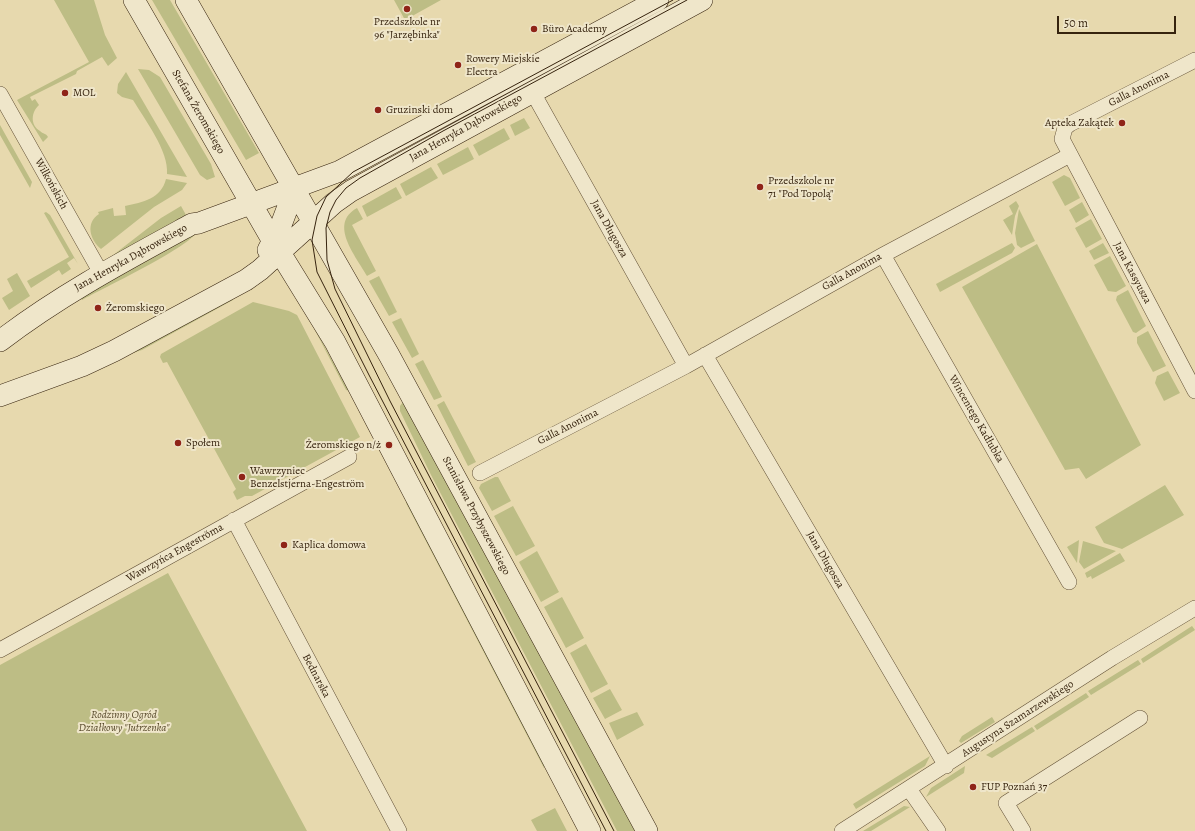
<!DOCTYPE html>
<html>
<head>
<meta charset="utf-8">
<style>
  body { margin:0 }
  #map { position:relative; width:1195px; height:831px; overflow:hidden; background:#e7d9ae; font-family:Alegreya,serif }
  canvas { display:block }
  .scale { position:absolute; left:1057px; top:16px; width:119px; height:18px; box-sizing:border-box; border:2px solid #36230e; border-top:0; padding-left:5px; font-size:12px; line-height:14px; white-space:nowrap; color:#36230e; -webkit-text-stroke:3px #efe6ca; paint-order:stroke }
</style>
</head>
<body>
<div id="map">
<canvas width="1195" height="831"></canvas>
<div class="scale">50 m</div>
</div>
<script>
const context = document.querySelector('canvas').getContext('2d');
context.lineJoin = 'round';
function fillPath(path, color) {
  context.fillStyle = color;
  context.fill(path, 'evenodd');
}
function trace(path, color, width, dash) {
  context.strokeStyle = color;
  context.lineWidth = width;
  context.lineCap = dash ? 'butt' : 'round';
  context.setLineDash(dash || []);
  context.stroke(path);
}
function drawText(font, color, halo, rows, align = 'center') {
  context.font = font + ' Alegreya,serif';
  context.lineWidth = 4;
  context.setLineDash([]);
  context.textBaseline = 'middle';
  context.strokeStyle = halo;
  context.fillStyle = color;
  for (const [text, x, y, turn = 0] of rows) {
    context.save();
    context.translate(x, y);
    context.rotate((+turn || 0) * Math.PI / 180);
    context.textAlign = isNaN(turn) ? turn : align;
    if (halo) context.strokeText(text, 0, 0);
    context.fillText(text, 0, 0);
    context.restore();
  }
}
const green = new Path2D(`
  M 54,0 L 94,0 L 105,35 L 117,58 L 108,66 L 102,57 L 77,71 L 76,74 L 30,97 L 32,101 L 35,99 L 39,105 C 31,112 30,125 40,131 C 43,134 46,133 48,137 L 43,142 L 17,100 L 89,62 Z
  M 152,0 L 170,0 L 259,153 L 246,160 Z
  M 394,0 L 441,0 L 405,20 Z
  M 138,69 L 149,70 L 160,77 L 211,164 L 215,177 L 207,180 L 200,175 Z
  M 126,72 L 187,177 L 167,174 C 169,151 145,120 133,100 L 122,97 L 117,93 L 118,84 Z
  M 524,118 L 530,128 L 515,136 L 510,125 Z
  M 0,125 L 32,182 L 30,188 L 0,135 Z
  M 504,128 L 510,139 L 479,156 L 473,145 Z
  M 468,147 L 474,159 L 443,175 L 437,164 Z
  M 431,167 L 438,178 L 406,196 L 400,184 Z
  M 1064,175 L 1070,178 L 1080,198 L 1065,206 L 1052,182 Z
  M 166,179 L 187,183 L 182,190 L 154,207 L 101,249 C 90,240 85,223 99,214 L 98,212 L 113,208 L 114,216 L 126,215 L 125,206 C 143,202 161,199 166,179 Z
  M 396,187 L 402,198 L 367,217 L 362,206 Z
  M 1016,201 L 1019,206 L 1015,216 L 1012,235 L 1003,220 L 1013,214 L 1009,206 Z
  M 1082,202 L 1089,215 L 1076,223 L 1069,210 Z
  M 181,206 L 186,215 L 112,256 L 161,218 Z
  M 357,208 L 363,219 L 352,225 L 376,271 L 367,276 C 356,256 328,224 357,208 Z
  M 1019,209 L 1035,241 L 1021,248 L 1017,245 L 1015,233 Z
  M 46,212 L 50,215 L 78,264 L 74,258 L 67,263 L 71,269 L 62,275 L 59,270 L 31,288 L 27,281 L 69,257 L 44,213 Z
  M 1091,219 L 1102,239 L 1086,248 L 1075,228 Z
  M 196,233 C 187,248 102,289 82,300 L 80,297 Z
  M 1012,243 L 1015,248 L 1012,253 L 940,292 L 936,284 Z
  M 1103,243 L 1109,253 L 1094,260 L 1089,251 Z
  M 1037,244 L 1141,445 L 1086,479 L 1079,468 L 1065,470 L 962,287 Z
  M 1110,256 L 1126,286 L 1116,292 L 1108,291 L 1094,265 Z
  M 17,273 L 30,296 L 9,310 L 2,298 L 13,291 L 7,279 Z
  M 379,276 L 397,312 L 389,316 L 369,281 Z
  M 1128,290 L 1146,326 L 1136,333 L 1133,332 L 1116,300 L 1117,296 Z
  M 231,295 L 233,300 L 142,350 L 106,362 Z
  M 253,302 L 289,311 L 297,315 L 360,437 L 252,496 L 245,496 L 237,500 L 233,492 L 236,489 L 167,362 L 163,363 L 160,357 L 161,354 Z
  M 305,311 L 349,391 L 346,390 Z
  M 401,318 L 419,354 L 412,358 L 392,322 Z
  M 1148,331 L 1166,366 L 1153,372 L 1137,343 L 1137,337 Z
  M 423,360 L 442,397 L 434,400 L 415,364 Z
  M 1168,371 L 1180,393 L 1164,401 L 1155,383 L 1157,376 Z
  M 444,401 L 476,462 L 468,466 L 437,405 Z
  M 403,402 L 638,831 L 617,831 L 431,475 L 400,411 L 400,406 Z
  M 495,477 L 498,477 L 511,501 L 492,511 L 479,488 L 481,484 Z
  M 1165,485 L 1184,515 L 1122,549 L 1104,543 L 1095,527 Z
  M 407,501 L 544,765 L 544,768 L 406,503 Z
  M 513,506 L 535,546 L 516,556 L 494,516 Z
  M 1079,540 L 1077,563 L 1067,547 Z
  M 1083,541 L 1116,551 L 1084,569 L 1079,562 Z
  M 537,551 L 559,592 L 541,602 L 519,562 Z
  M 1120,553 L 1125,561 L 1092,579 L 1091,576 L 1087,578 L 1085,573 Z
  M 168,573 L 307,831 L 0,831 L 0,665 Z
  M 562,597 L 584,638 L 566,648 L 544,607 Z
  M 1192,626 L 1195,630 L 1143,663 L 1141,659 Z
  M 586,644 L 608,684 L 591,693 L 570,653 Z
  M 1138,660 L 1141,664 L 1091,695 L 1088,691 Z
  M 610,689 L 622,710 L 605,719 L 593,698 Z
  M 1086,693 L 1089,697 L 1037,730 L 1034,726 Z
  M 637,712 L 644,725 L 617,740 L 609,723 Z
  M 992,717 L 995,722 L 961,743 L 959,741 L 962,736 Z
  M 1032,727 L 1035,731 L 992,758 L 986,755 Z
  M 930,756 L 925,766 L 856,809 L 853,804 Z
  M 965,766 L 964,773 L 926,797 L 931,788 Z
  M 904,806 L 910,807 L 871,831 L 863,831 Z
  M 555,808 L 567,831 L 537,831 L 531,820 Z`);
const street = new Path2D(`
  M 1195,60 L 1070,124 L 1065,128 L 1062,139 L 1195,391
  M 532,91 L 686,366
  M 0,94 L 101,273
  M 883,255 L 1069,582
  M 705,355 L 946,766
  M 480,473 L 686,366 L 883,255 L 1070,155
  M 234,520 L 399,831
  M 0,650 L 349,457
  M 909,789 L 938,831
  M 842,831 L 1112,658 L 1195,608
  M 1023,831 L 1006,803 L 1140,718`);
const secondary = new Path2D(`
  M 134,0 L 271,238 L 335,342 L 590,831
  M 186,0 L 389,355 L 647,831
  M 268,250 L 281,225 L 295,188
  M 0,341 C 60,295 126,260 192,224 L 199,223 L 340,171 L 658,0
  M 0,396 L 82,366 L 114,351 L 246,280 L 260,270 L 334,203 L 351,191 L 702,0`);
const tram = new Path2D(`
  M 606,831 L 369,375 L 317,272 L 312,240 L 317,216 L 326,197 L 353,172 L 673,0
  M 614,831 L 390,401 L 335,289 L 327,260 L 326,228 L 330,212 L 336,200 L 346,188 L 360,178 L 443,131 L 687,0`);
const markers = [
  [407,9,4,"#8f2418"],
  [534,29,4,"#8f2418"],
  [458,65,4,"#8f2418"],
  [65,93,4,"#8f2418"],
  [378,110,4,"#8f2418"],
  [1122,123,4,"#8f2418"],
  [760,187,4,"#8f2418"],
  [98,308,4,"#8f2418"],
  [178,443,4,"#8f2418"],
  [389,445,4,"#8f2418"],
  [242,477,4,"#8f2418"],
  [284,545,4,"#8f2418"],
  [973,787,4,"#8f2418"]
];
const poiNames = [
  ["Przedszkole nr",407,22,"center"],
  ["96 \"Jarzębinka\"",407,35,"center"],
  ["Büro Academy",542,29],
  ["Rowery Miejskie",466,59],
  ["Electra",466,72],
  ["MOL",73,93],
  ["Gruzinski dom",386,110],
  ["Apteka Zakątek",1114,123,"right"],
  ["Przedszkole nr",768,181],
  ["71 \"Pod Topolą\"",768,194],
  ["Żeromskiego",106,308],
  ["Społem",186,443],
  ["Żeromskiego n/ż",381,445,"right"],
  ["Wawrzyniec",250,471],
  ["Benzelstjerna-Engeström",250,484],
  ["Kaplica domowa",292,545],
  ["FUP Poznań 37",981,787]
];
const streetNames = [
  ["Galla Anonima",1139,89,-27],
  ["Stefana Żeromskiego",198,112,60],
  ["Jana Henryka Dąbrowskiego",466,128,-29],
  ["Wilkońskich",51,184,61],
  ["Jana Długosza",609,229,61],
  ["Jana Henryka Dąbrowskiego",131,258,-29],
  ["Galla Anonima",852,272,-29],
  ["Jana Kassyusza",1132,273,62],
  ["Wincentego Kadłubka",976,419,60],
  ["Galla Anonima",568,427,-27],
  ["Stanisława Przybyszewskiego",476,516,62],
  ["Wawrzyńca Engeströma",175,553,-29],
  ["Jana Długosza",825,560,60],
  ["Bednarska",316,676,62],
  ["Augustyna Szamarzewskiego",1018,719,-33]
];
const parkNames = [
  ["Rodzinny Ogród",124,715],
  ["Działkowy \"Jutrzenka\"",124,728]
];
fillPath(green, '#bdbd85');
trace(street, '#625036', 16);
trace(secondary, '#36230e', 22);
trace(street, '#efe6ca', 15);
trace(secondary, '#efe6ca', 21);
trace(tram, '#36230e', 1);
for (const [x, y, r, color] of markers) {
  const dot = new Path2D();
  dot.arc(x, y, r, 0, 2 * Math.PI);
  context.fillStyle = color;
  context.fill(dot);
  trace(dot, '#efe6ca', 1.5);
}
drawText('11px', '#36230e', '#efe6ca', poiNames, 'left');
drawText('11px', '#36230e', '#efe6ca', streetNames);
drawText('italic 11px', '#584a2c', '#efe6ca', parkNames);
</script>
</body>
</html>
